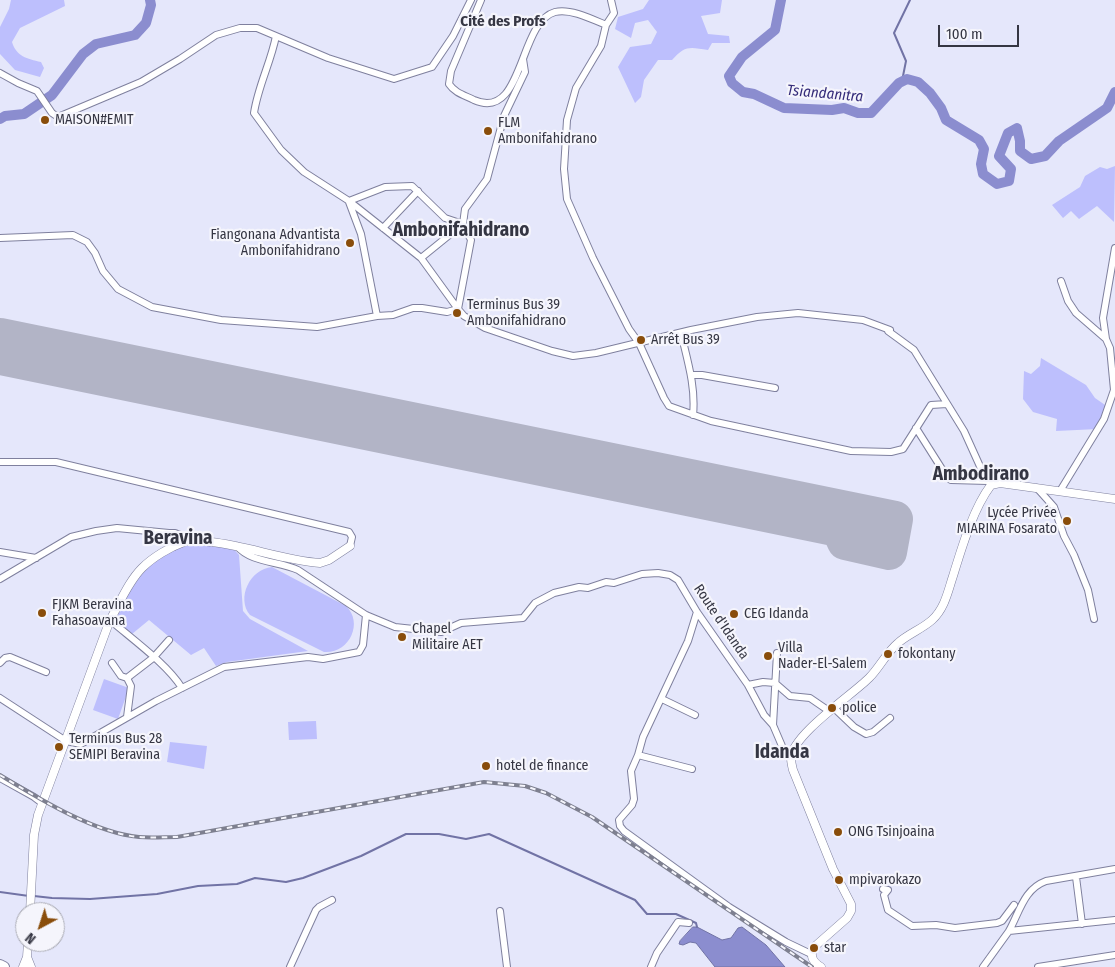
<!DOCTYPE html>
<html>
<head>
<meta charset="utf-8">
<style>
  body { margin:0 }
  #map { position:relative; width:1115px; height:967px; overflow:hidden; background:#e5e7fb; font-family:"Fira Sans Condensed",sans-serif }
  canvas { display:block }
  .north { position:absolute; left:15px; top:902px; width:50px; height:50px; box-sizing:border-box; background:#f5f5fc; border:1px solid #a8a9b2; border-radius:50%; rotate:220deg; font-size:14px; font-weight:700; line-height:20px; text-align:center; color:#353643 }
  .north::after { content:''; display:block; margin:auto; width:18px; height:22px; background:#894d0b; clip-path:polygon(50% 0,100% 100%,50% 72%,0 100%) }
  .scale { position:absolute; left:938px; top:25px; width:81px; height:22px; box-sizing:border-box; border:2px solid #353643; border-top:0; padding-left:6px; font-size:15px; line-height:18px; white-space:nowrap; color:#353643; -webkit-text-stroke:4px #f5f5fc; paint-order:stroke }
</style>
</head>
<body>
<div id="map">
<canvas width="1115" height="967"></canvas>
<div class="north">N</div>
<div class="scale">100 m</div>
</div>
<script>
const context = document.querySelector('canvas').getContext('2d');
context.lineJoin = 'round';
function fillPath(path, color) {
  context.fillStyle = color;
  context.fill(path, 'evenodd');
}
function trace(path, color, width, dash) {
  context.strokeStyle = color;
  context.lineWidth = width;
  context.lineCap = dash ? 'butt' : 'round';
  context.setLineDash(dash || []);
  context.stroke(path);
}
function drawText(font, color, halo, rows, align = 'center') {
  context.font = font + ' "Fira Sans Condensed",sans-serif';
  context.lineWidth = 4.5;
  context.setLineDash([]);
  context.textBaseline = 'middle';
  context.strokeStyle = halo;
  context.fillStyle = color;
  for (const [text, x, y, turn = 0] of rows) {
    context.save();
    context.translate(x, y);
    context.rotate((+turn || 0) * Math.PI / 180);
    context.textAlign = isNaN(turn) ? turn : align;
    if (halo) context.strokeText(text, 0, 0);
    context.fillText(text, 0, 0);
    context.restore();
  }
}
const green = new Path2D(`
  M 11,0 L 64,0 L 65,6 L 20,28 L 12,42 C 16,56 27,59 41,62 L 44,68 L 40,77 L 15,70 L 0,54 L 0,27 L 9,9 Z
  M 649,0 L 722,0 L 720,13 L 701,16 L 708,34 L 729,36 L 730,43 L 712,43 L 708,50 C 690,47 685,45 672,60 L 658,60 L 644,80 L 641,97 L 635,103 L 618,67 L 630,47 L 651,44 L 657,32 L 648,20 L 635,23 L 631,38 L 615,29 L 618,17 L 643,9 Z
  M 1115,166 L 1114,222 L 1097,206 L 1079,219 L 1071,211 L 1063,218 L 1052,205 L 1080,187 L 1085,176 L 1100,167 L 1107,169 Z
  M 1041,358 L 1086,385 L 1095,398 L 1108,407 L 1098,429 L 1056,431 L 1057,419 L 1033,412 L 1023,399 L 1024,371 L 1031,374 L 1040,366 Z
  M 201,542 L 232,547 L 239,555 L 243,611 L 250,619 L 308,651 L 227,662 L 216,666 L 204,648 L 191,655 L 149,620 L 132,634 L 116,620 C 134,578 153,550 201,542 Z
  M 272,567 L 346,606 C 364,623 349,654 324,652 L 250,615 C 236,598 250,569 272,567 Z
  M 104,679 L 129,688 L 118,719 L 93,710 Z
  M 316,721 L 317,739 L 289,740 L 288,722 Z
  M 170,742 L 207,746 L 204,769 L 167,762 Z`);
const water = new Path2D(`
  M 693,927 L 697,927 L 722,940 L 731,938 L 738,928 L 742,927 L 766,945 L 785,967 L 715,967 L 696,943 L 690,942 L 683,945 L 679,944 L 680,941 Z`);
const stream = new Path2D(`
  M 902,81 L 906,61 L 894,33 L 910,0
  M 0,892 L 29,896
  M 34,896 L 52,898 L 90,899 L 157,894 L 198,886 L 237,884 L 255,878 L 286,882 L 303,878 L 361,856 L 406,834 L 439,834 L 466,839 L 489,834 L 635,900 L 647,914 L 676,914 L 696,923 L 697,927`);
const river = new Path2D(`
  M 781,0 L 775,30 L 742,57 L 729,76 L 732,83 L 743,92 L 754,94 L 784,108 L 832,110 L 844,108 L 858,113 L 871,113 L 899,83 L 907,79 L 918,82 L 930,93 L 941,108 L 946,120 L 979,140 L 984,149 L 981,164 L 983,174 L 997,184 L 1009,181 L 1011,169 L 999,156 L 1008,133 L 1017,128 L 1020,141 L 1020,151 L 1031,159 L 1045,156 L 1059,141 L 1107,108 L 1115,92
  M 0,119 L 5,116 L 24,114 L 52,95 L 83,54 L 96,44 L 135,35 L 146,23 L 151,5 L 150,0`);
const runway = new Path2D(`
  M 0,336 L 895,519 L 889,552 L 845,542 L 839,529 L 0,357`);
const minor = new Path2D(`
  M 481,0 L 451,71 L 449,84 C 455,93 464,95 474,100 C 524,122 518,22 555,12 C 570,8 592,19 606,25
  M 611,0 L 614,13 L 606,25 L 601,46 L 576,88 L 567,120 L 564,169 L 567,199 L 593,258 L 629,329 L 639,343 L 664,398 L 669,406 L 711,421 L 851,451 L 891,452 L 903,449 L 931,405 L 947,404
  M 276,36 C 271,62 258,86 254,113 L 281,150 L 304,172 L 349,201 L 421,258 L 458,309 L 464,316 L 485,328 L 552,351 L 573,356 L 596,353 L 691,330 L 757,317 L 798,313 L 863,320 L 890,330 L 888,331 L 914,350 L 964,431 L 983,473 L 991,485
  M 0,73 L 18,83 L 37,91 L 52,113 L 58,117 L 141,82 L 180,59 L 216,35 L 240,28 L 257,28 L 328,58 L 394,79 L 432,67 L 453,36 L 471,0
  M 349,201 L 385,187 L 412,186 L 445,218 L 463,224
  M 349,202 L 361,234 L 377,316
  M 383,228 L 418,191
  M 0,238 L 73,235 L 87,242 L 95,253 L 103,271 L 118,289 L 152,307 L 221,320 L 317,327 L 377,316 L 393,315 L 413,308 L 422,308 L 447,312 L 458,309
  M 421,258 L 463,224
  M 1061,281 L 1068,301 L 1076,313 L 1106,339
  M 458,309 L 471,240 L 463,224 L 465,209 L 487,179 L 504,116 L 525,72 L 523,59
  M 681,333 C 687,359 696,387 693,415
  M 691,375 L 702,375 L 775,388
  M 916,428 L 947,477 L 951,480 L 988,481
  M 0,462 L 56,462 L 349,532 L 352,537 L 350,546
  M 1037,488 L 1054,507 L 1064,536 L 1074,555 L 1088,590 L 1094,619
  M 1060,491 L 1104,419 L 1114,390 L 1110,348 L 1106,339 L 1103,318 L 1115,248
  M 169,533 L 175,533 L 194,540
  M 237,546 C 251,563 279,561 298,570 L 366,615 L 395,627 L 441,632 L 461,623 L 523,618 L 535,603 L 554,593 L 579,587 L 588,588 L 606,582 L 614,583 L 642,574 L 658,573 L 670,575 L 678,580 L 697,612 L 748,685 L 764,715 L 773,725 L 785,753 L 791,758
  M 0,552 L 36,558
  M 0,579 L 71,537 L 96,531 L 117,528 L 169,533 L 173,538 L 173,547
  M 697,612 L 688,641 L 643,737 L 638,755 L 631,771 L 634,799 L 632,805 L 619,820 L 620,826 L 624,831 L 729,907 L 786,942 L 811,954
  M 110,620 C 132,639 167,664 182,688
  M 0,663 L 5,658 L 10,657 L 46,672
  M 112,663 L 121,676 L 127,678 L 131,686 L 127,717
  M 127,678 L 153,658 L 169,640
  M 748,685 L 763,682 L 775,683 L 790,696 L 810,698 L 829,711
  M 0,698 L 66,741 L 81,744 L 156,701 L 224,667 L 308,657 L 323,659 L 359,652 L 363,645 L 366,615
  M 662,699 L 695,715
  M 833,707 L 854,727 L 866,734 L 873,732 L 890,718
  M 773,725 L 777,653
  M 638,755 L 692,769
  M 0,778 L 34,797 L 42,803
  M 1076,877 L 1082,924
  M 883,889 L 888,890 L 884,895 L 888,910 L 912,926 L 936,925 L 955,928 L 997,923 L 1002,921 L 1014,905
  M 500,911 L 507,967
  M 1009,931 C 1020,911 1024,889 1046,881 L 1115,869
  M 290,967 L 316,910 L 319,907 L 332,900
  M 651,967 L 657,953 L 678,922 L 689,923
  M 983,967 L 1009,931 L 1115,920
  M 1038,967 L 1115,955`);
const tertiary = new Path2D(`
  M 30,912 L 34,835 L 38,815 L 110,620 C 120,603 128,582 142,568 C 153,557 170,547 184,542 C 193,539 202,541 211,542 C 248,546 283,560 320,563 L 329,560 L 350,546
  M 27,957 L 31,967
  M 23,967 L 27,957 L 28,942
  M 821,967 C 813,962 810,957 813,948 L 847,918 L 851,911 L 851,904 L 833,869 L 793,770 C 792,766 791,762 791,758 C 792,735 852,695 869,678 C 880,667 886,653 898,643 C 908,634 922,629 932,620 C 945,608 948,591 953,576 C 962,547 973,509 991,485 L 1000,483 L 1115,499`);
const primary = new Path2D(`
  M 0,965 L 4,967`);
const rail = new Path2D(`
  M 0,775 C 38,798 94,833 139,837 C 151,838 165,837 177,837 L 484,782 L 525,786 L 546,793 L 592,817 L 812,967`);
const markers = [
  [45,120,5,"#894d0b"],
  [488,131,5,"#894d0b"],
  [350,243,5,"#894d0b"],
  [457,313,5,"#894d0b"],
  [641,340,5,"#894d0b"],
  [1067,521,5,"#894d0b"],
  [42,613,5,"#894d0b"],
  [734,614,5,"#894d0b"],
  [402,637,5,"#894d0b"],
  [888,654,5,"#894d0b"],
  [768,656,5,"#894d0b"],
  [832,708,5,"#894d0b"],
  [59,747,5,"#894d0b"],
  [486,766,5,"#894d0b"],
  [838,832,5,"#894d0b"],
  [839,880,5,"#894d0b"],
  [814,948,5,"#894d0b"]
];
const poiNames = [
  ["MAISON#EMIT",55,120],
  ["FLM",498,123],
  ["Ambonifahidrano",498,139],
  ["Fiangonana Advantista",340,235,"right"],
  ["Ambonifahidrano",340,251,"right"],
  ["Terminus Bus 39",467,305],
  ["Ambonifahidrano",467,321],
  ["Arrêt Bus 39",651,340],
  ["Lycée Privée",1057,513,"right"],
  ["MIARINA Fosarato",1057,529,"right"],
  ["FJKM Beravina",52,605],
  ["Fahasoavana",52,621],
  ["CEG Idanda",744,614],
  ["Chapel",412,629],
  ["Militaire AET",412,645],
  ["Villa",778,648],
  ["Nader-El-Salem",778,664],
  ["fokontany",898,654],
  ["police",842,708],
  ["Terminus Bus 28",69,739],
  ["SEMIPI Beravina",69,755],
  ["hotel de finance",496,766],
  ["ONG Tsinjoaina",848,832],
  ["mpivarokazo",849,880],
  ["star",824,948]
];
const streetNames = [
  ["Route d'Idanda",721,622,56]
];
const neighbourhoodNames = [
  ["Cité des Profs",503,22]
];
const waterNames = [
  ["Tsiandanitra",825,94,5]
];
const districtNames = [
  ["Ambonifahidrano",461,231],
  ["Ambodirano",981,475],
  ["Beravina",178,539],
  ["Idanda",782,753]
];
fillPath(green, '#bdbffd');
fillPath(water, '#8b8dcf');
trace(water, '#7173a5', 1);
trace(stream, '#7173a5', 2);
trace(river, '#8b8dcf', 10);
trace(runway, '#b2b4c6', 36);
trace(minor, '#7f809e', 8);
trace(tertiary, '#7f809e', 9);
trace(primary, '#7f809e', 12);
trace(minor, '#fff', 6);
trace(tertiary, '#fff', 8);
trace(primary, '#fff', 10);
trace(rail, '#7e8090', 4);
trace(rail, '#f5f5fc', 2, [5.5]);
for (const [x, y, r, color] of markers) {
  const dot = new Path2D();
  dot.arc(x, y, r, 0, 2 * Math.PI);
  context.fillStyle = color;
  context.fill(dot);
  trace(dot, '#f5f5fc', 2);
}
drawText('14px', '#353643', '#f5f5fc', poiNames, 'left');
drawText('14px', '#353643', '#f5f5fc', streetNames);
drawText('bold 15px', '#353643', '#f5f5fc', neighbourhoodNames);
drawText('italic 15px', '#352c7a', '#f5f5fc', waterNames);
drawText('bold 19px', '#353643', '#f5f5fc', districtNames);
</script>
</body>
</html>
